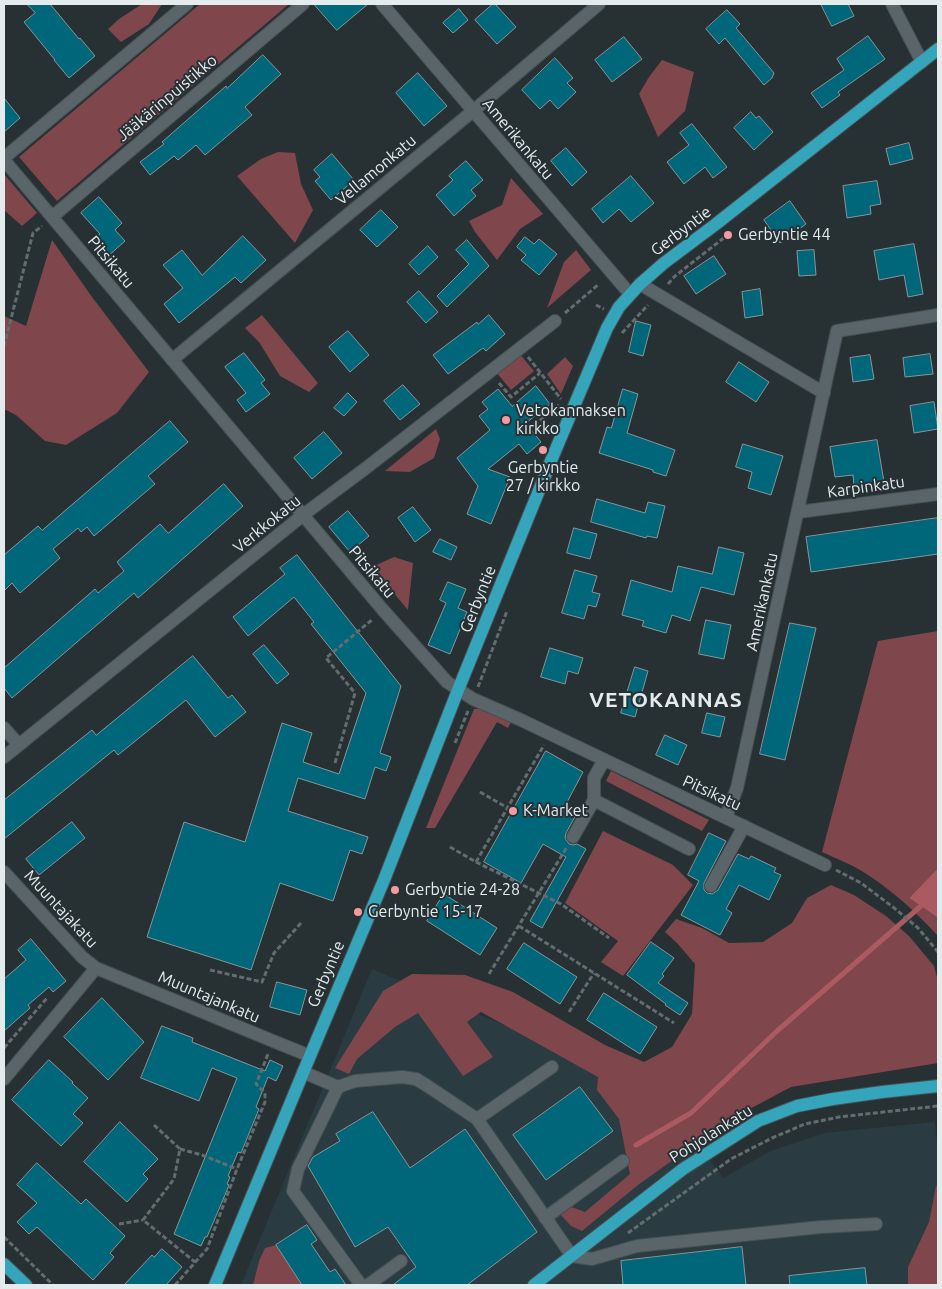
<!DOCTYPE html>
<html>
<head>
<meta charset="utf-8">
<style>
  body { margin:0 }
  #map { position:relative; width:942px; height:1289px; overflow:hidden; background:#273134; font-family:Ubuntu,sans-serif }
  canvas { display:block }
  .frame { position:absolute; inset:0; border:5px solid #e4ebed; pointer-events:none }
</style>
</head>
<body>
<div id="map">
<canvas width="942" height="1289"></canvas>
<div class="frame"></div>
</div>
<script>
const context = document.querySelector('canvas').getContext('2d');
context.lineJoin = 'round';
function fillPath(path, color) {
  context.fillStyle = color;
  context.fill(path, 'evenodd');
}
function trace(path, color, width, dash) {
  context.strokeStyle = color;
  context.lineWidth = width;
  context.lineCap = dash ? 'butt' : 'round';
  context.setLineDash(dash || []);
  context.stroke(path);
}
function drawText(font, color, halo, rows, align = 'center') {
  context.font = font + ' Ubuntu,sans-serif';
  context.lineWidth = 4;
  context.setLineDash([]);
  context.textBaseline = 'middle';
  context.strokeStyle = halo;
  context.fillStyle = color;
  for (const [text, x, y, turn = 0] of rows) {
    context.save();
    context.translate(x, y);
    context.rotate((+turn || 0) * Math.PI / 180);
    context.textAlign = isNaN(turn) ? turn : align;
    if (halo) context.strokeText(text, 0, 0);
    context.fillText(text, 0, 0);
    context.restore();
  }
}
const built = new Path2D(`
  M 372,969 L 657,1090 L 723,1178 L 771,1151 L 824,1133 L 935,1122 L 938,1155 L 938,1285 L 241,1285 Z`);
const green = new Path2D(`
  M 142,4 L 162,4 L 149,24 L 121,42 L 108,29 L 119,19 Z
  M 200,4 L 289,4 L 57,201 L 19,157 Z
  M 662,60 L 694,72 L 685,111 L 658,137 L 639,94 L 649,77 Z
  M 278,152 L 295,153 L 301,184 L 313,210 L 295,243 L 237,176 L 261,159 Z
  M 4,174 L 37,213 L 22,226 L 4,210 Z
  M 511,178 L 543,214 L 520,229 L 497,260 L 475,232 L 469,221 L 502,205 Z
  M 52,240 L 92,297 L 149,372 L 117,413 L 66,445 L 45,441 L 16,415 L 4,409 L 4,316 L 26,326 Z
  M 576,250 L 591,270 L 547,308 L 564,262 Z
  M 262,315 L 318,383 L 309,392 L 280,376 L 259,342 L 245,328 Z
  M 519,353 L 534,371 L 511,390 L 496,372 Z
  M 565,357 L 573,366 L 561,394 L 547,374 Z
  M 436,429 L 440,439 L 434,458 L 410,472 L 385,471 Z
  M 394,557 L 413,563 L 408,610 L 372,567 Z
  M 938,631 L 938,868 L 909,898 L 938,918 L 938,936 C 917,913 894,892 868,875 C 854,865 837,859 822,852 L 878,641 Z
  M 474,709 L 484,709 L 511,722 L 508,728 L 497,722 L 435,828 L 426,828 Z
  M 611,771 L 709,820 L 702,831 L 606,781 Z
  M 603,831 L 673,865 L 693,885 L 623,976 L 601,962 L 618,941 L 565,903 Z
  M 831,885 L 854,895 L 886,916 L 909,936 L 934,966 L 938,981 L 938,1063 L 791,1087 L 729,1120 L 638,1185 L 582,1231 L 571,1226 L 558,1212 L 566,1205 L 585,1212 L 630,1174 L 619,1119 L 597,1090 L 598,1077 L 481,1012 L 467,1022 L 493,1057 L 463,1076 L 418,1013 L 395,1027 L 357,1059 L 349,1074 L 335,1068 L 383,991 L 412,974 L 465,975 L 513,992 L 605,1045 L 644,1062 L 672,1047 L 692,1014 L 695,964 L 677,943 L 665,932 L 676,919 L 702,928 L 729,943 L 763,942 L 792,923 L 807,898 Z
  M 936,1186 L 938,1187 L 938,1285 L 908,1285 L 908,1267 L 929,1222 Z
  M 276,1245 L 302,1285 L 253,1285 L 259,1261 L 265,1248 Z`);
const water = new Path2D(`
  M 938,868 L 938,918 L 909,898 Z`);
const stream = new Path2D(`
  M 636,1145 L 691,1113 L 777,1031 L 921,906`);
const building = new Path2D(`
  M 27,4 L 50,4 L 79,39 L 80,38 L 95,56 L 69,78 L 54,60 L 55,60 L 24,22 L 35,13 Z
  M 314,4 L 368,4 L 337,30 Z
  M 493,4 L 495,4 L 516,27 L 497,44 L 475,20 Z
  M 821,4 L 848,4 L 854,16 L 832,26 Z
  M 459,9 L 468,20 L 453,33 L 443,23 Z
  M 727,10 L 740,24 L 736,28 L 774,73 L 772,78 L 764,85 L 725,38 L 719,44 L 706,29 Z
  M 868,36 L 885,59 L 838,92 L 840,95 L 822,108 L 811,93 L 844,70 L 837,59 Z
  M 624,37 L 642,59 L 612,82 L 595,60 Z
  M 263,55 L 281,74 L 245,107 L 252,115 L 205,155 L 196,145 L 178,160 L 174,156 L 150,175 L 140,162 L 164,144 L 162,142 L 226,86 L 227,88 Z
  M 555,58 L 573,78 L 567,83 L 576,92 L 558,109 L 550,100 L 540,109 L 522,90 Z
  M 418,73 L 447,106 L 424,126 L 396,93 Z
  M 4,98 L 20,118 L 4,132 Z
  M 751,112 L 756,118 L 759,116 L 773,132 L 754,150 L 734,128 Z
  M 692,124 L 727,167 L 713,178 L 705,167 L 684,184 L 667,162 L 689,145 L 680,133 Z
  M 909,143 L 913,159 L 890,165 L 886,149 Z
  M 566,148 L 587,172 L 572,186 L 551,161 Z
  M 332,154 L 354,180 L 331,200 L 315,181 L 320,177 L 314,170 Z
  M 466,161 L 483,180 L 471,190 L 476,196 L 454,216 L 436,195 L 453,180 L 449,176 Z
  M 631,176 L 654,203 L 631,222 L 619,209 L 603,223 L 592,209 Z
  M 877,181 L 881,204 L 870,206 L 871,214 L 847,218 L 843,186 Z
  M 99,197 L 122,223 L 115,230 L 125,241 L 107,257 L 92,240 L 100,234 L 81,213 Z
  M 790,201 L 806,224 L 780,243 L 764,220 Z
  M 381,210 L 398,227 L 377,247 L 360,230 Z
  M 243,236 L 266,260 L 241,283 L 235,277 L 179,323 L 164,304 L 183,288 L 163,265 L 182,250 L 202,275 Z
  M 525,237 L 534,244 L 539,239 L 557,254 L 539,275 L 521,260 L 526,255 L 517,247 Z
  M 467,240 L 489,266 L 447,307 L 437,296 L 469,264 L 456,250 Z
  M 914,244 L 923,294 L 908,297 L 904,275 L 879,280 L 874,251 Z
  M 428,246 L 438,257 L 419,275 L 409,264 Z
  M 814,250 L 816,275 L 799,276 L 797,251 Z
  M 714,256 L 726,274 L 696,294 L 684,276 Z
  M 760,289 L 763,315 L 745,318 L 742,292 Z
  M 419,291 L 438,312 L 426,323 L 407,302 Z
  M 489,315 L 505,334 L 486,351 L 483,348 L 448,374 L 433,355 L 477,322 L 478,324 Z
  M 636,321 L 651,325 L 643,356 L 629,352 Z
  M 348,331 L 369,355 L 350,372 L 329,347 Z
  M 244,353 L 265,380 L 261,383 L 270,394 L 246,412 L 237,400 L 246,393 L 225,367 Z
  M 930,354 L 933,374 L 905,377 L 903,358 Z
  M 870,355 L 874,379 L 853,382 L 850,358 Z
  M 739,362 L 769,382 L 756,402 L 726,382 Z
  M 403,385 L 420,404 L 400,420 L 384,401 Z
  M 536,386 L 550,404 L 526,423 L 541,442 L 527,454 L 519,444 L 488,469 L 510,477 L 491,524 L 467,514 L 478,486 L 457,458 L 490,430 L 479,416 L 488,409 L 482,402 L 498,389 L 512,406 Z
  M 623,389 L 638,394 L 627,433 L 675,450 L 666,476 L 653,472 L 653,470 L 599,453 L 607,427 L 611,428 Z
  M 348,393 L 357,402 L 344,416 L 334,408 Z
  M 934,402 L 938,429 L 914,433 L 910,406 Z
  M 170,421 L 188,442 L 148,476 L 155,484 L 94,536 L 87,527 L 81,532 L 78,528 L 53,549 L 60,558 L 20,593 L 12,583 L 4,591 L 4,555 L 38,526 L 42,530 Z
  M 324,432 L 342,453 L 312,479 L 294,458 Z
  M 877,440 L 884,482 L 854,486 L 853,475 L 835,477 L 830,447 Z
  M 743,444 L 783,456 L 771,495 L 748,488 L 752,472 L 736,467 Z
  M 224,484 L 243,506 L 138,598 L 134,593 L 12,698 L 4,688 L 4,668 L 95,589 L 98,593 L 124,571 L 117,562 L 160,524 L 168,533 Z
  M 597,499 L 645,513 L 648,502 L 665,506 L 657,538 L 647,536 L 646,538 L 591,522 Z
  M 413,507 L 431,530 L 415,542 L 398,518 Z
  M 348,511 L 369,536 L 350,552 L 329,527 Z
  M 938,518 L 938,554 L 811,572 L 806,537 Z
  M 574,528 L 597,534 L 590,559 L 567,553 Z
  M 440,539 L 457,547 L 451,560 L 433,552 Z
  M 719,547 L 744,553 L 734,595 L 701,587 L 690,621 L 672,615 L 666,633 L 642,626 L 644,621 L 622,615 L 631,580 L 672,592 L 678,566 L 712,574 Z
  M 297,555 L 401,686 L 380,753 L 391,757 L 386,771 L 375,767 L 365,799 L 298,778 L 288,811 L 368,837 L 362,854 L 350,850 L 333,901 L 280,883 L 251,970 L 147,937 L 184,822 L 245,842 L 282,723 L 312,733 L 303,762 L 339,774 L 366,693 L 311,624 L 314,622 L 294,597 L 248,636 L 233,617 L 285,574 L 280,568 Z
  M 575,570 L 597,576 L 592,592 L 600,594 L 596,607 L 588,605 L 584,619 L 562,613 Z
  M 448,582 L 466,589 L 458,608 L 467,612 L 450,654 L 428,645 L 446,603 L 440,600 Z
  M 706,620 L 731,625 L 724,659 L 699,654 Z
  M 790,623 L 816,628 L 785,760 L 760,754 Z
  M 264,645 L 289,674 L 277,684 L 253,654 Z
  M 550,648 L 583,658 L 578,674 L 568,671 L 565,684 L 541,677 Z
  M 193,656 L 228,698 L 232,695 L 246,712 L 215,737 L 186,700 L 118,755 L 114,750 L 4,839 L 4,800 L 92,730 L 96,735 Z
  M 635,667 L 648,671 L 635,717 L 621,713 Z
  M 707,713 L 725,717 L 720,737 L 702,733 Z
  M 665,735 L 687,745 L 678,765 L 656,755 Z
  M 546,751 L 583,772 L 565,806 L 577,813 L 566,833 L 565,838 L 569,844 L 573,845 L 577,844 L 586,849 L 542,928 L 530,921 L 566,857 L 543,844 L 521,883 L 484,862 Z
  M 72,822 L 85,838 L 39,875 L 26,859 Z
  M 709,833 L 726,841 L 704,883 L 704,890 L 707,893 L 712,894 L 718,890 L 738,854 L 749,859 L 751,856 L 776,868 L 774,872 L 781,875 L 769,900 L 739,885 L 726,909 L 732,913 L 720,935 L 681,915 L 699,881 L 688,875 Z
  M 444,894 L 497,928 L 480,955 L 427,921 Z
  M 31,939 L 66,981 L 53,992 L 49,987 L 28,1005 L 30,1008 L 4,1031 L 4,979 L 26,960 L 18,950 Z
  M 651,942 L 674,958 L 662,974 L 664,976 L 658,983 L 688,1003 L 680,1015 L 665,1005 L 666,1004 L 627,975 Z
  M 524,943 L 577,977 L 560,1004 L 507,969 Z
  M 277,982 L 307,990 L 300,1015 L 270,1007 Z
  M 604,993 L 657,1027 L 640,1054 L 587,1020 Z
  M 102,998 L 144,1042 L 108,1080 L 64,1037 Z
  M 162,1026 L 193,1038 L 192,1042 L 265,1071 L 270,1060 L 283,1066 L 276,1081 L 268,1077 L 256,1107 L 259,1109 L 241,1153 L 238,1152 L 228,1176 L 230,1177 L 227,1184 L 229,1185 L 225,1195 L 207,1237 L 205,1237 L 201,1246 L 174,1234 L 237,1078 L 212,1068 L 199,1101 L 141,1078 Z
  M 49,1060 L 73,1082 L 72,1083 L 88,1098 L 73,1114 L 83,1123 L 61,1146 L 12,1100 Z
  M 580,1087 L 613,1131 L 546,1180 L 513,1135 Z
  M 373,1112 L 410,1168 L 465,1129 L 537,1232 L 467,1285 L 393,1285 L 416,1267 L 388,1227 L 355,1247 L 308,1166 L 313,1157 L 340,1141 L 336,1134 Z
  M 120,1122 L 158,1159 L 143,1174 L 148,1179 L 127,1202 L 84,1162 Z
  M 37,1163 L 81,1204 L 86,1199 L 125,1236 L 110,1253 L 114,1257 L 93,1280 L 37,1227 L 29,1234 L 17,1222 L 37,1203 L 17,1185 Z
  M 307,1225 L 317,1240 L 311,1244 L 330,1272 L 335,1269 L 346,1285 L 302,1285 L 276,1245 Z
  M 742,1247 L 746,1285 L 623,1285 L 621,1261 Z
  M 162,1249 L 182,1267 L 166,1285 L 124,1285 L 152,1255 L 154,1257 Z
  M 865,1268 L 867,1285 L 790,1285 L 789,1276 Z`);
const path = new Path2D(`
  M 668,284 L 675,276 L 725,237
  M 596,305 L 604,309
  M 565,313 L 599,284
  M 622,333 L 648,305
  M 4,346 L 33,233 L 42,226
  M 528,357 L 561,399
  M 499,383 L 511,397 L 540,373
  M 534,425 L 559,405
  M 478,687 L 507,611
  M 455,743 L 468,711
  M 335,763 L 355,693 L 326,658 L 373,619
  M 480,792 L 513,811
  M 450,847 L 476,862 L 544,745
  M 476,862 L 561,904 L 609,938
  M 836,870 L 861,883 L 893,907 L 918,928 L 938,952
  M 519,926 L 674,1023
  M 210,970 L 262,982 L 274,953 L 301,923
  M 489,974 L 567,847
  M 569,1012 L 594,973
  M 4,1048 L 47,998
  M 154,1125 L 180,1149 L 174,1179 L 143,1220 L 195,1262
  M 180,1149 L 202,1155 L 237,1169
  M 119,1224 L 143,1220
  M 628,1233 L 731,1159 L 772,1138 L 805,1124 L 839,1117 L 938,1106
  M 4,1237 L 53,1285
  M 175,1285 L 207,1249 L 237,1169 L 265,1102 L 265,1093 L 256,1084 L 268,1054`);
const minor = new Path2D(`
  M 382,4 L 630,294
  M 892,4 L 922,62
  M 4,158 L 187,4
  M 4,160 L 383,610 L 447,682 L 473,699 L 521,720 L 825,865
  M 52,217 L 303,4
  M 640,284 L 824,393
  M 172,360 L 473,111 L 599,4
  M 798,512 L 938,494
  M 4,728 L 19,745
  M 4,757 L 303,515 L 366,468 L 555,321
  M 594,800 L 689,849
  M 726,817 L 737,788 L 837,331 L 938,315
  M 573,837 L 594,800 L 594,778 L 604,760
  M 4,872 L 82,957 L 96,968 L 273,1041 L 310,1056
  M 711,886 L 744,826
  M 303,1072 L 338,1087 L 355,1081 L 402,1077 L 416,1079 L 426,1085 L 477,1119 L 572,1256 L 592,1259 L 637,1246 L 821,1227 L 876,1224
  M 4,1079 L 96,968
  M 338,1087 L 298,1169 L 293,1191 L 361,1285
  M 477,1119 L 552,1067
  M 545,1218 L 623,1161
  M 368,1285 L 401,1261`);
const major = new Path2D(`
  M 4,1264 L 26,1285
  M 215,1285 L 310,1056 L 384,880 L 458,690 L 553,456 L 607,328 L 619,307 L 640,284 L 664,263 L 716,224 L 938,49
  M 534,1285 L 683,1169 L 758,1121 L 797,1106 L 833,1099 L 882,1092 L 938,1086`);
const markers = [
  [728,235,5,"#f49aa1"],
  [506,420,5,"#f49aa1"],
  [543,450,5,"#f49aa1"],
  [513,811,5,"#f49aa1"],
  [395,890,5,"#f49aa1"],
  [358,912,5,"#f49aa1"]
];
const streetNames = [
  ["Jääkärinpuistikko",167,98,-40],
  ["Amerikankatu",518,139,50],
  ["Vellamonkatu",376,170,-40],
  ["Gerbyntie",681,231,-37],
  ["Pitsikatu",111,262,50],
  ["Karpinkatu",866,487,-8],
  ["Verkkokatu",267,524,-39],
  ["Pitsikatu",372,572,50],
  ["Gerbyntie",478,599,-68],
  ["Amerikankatu",762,602,-78],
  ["Pitsikatu",712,793,25],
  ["Muuntajakatu",61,909,47],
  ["Gerbyntie",326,974,-67],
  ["Muuntajankatu",209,997,23],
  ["Pohjolankatu",711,1134,-32]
];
const poiNames = [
  ["Gerbyntie 44",738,235],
  ["Vetokannaksen",516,411],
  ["kirkko",516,429],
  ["Gerbyntie",543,468,"center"],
  ["27 / kirkko",543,486,"center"],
  ["K-Market",523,811],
  ["Gerbyntie 24-28",405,890],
  ["Gerbyntie 15-17",368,912]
];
const districtNames = [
  ["VETOKANNAS",666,700]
];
fillPath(built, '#2a3c41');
fillPath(green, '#7f464b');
fillPath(water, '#ab5a62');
trace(stream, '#ab5a62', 5);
fillPath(building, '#00677a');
trace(building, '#889598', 1);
trace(minor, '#465052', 14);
trace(major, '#465052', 14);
trace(path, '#636d6f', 3, [5, 2.5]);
trace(minor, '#596568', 12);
trace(major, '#35a5bb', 12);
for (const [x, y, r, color] of markers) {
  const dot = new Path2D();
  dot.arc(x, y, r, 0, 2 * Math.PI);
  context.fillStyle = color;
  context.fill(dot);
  trace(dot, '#273134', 2);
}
drawText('16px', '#e4ebed', '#273134', streetNames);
drawText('16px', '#e4ebed', '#273134', poiNames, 'left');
context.letterSpacing = '1px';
drawText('bold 21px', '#e4ebed', '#273134', districtNames);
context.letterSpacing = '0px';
</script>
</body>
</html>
